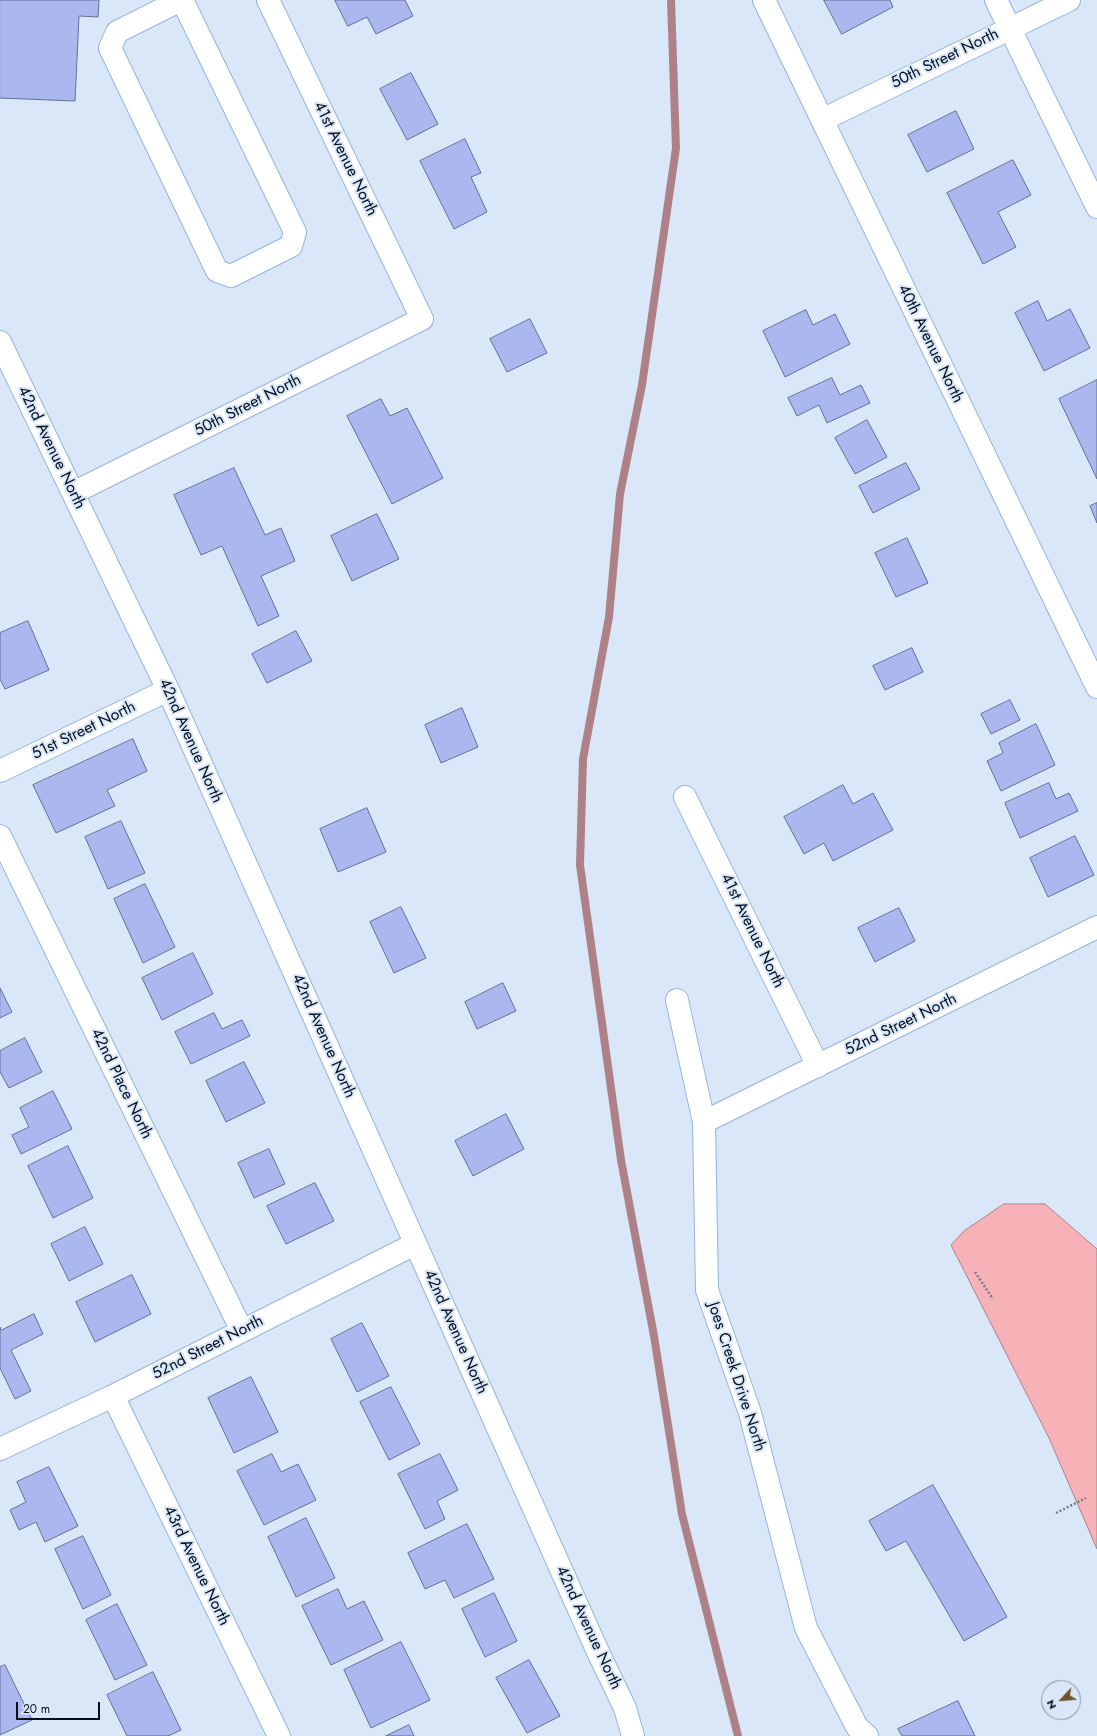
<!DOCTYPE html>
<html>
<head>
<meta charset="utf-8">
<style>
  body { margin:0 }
  #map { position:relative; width:1097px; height:1736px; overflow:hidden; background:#d9e7f8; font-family:Jost,sans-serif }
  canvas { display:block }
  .north { position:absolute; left:1041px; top:1680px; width:40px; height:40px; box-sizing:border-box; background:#d9e7f8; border:1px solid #8491a0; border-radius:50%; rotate:244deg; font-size:11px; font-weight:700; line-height:16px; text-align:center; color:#040f1d }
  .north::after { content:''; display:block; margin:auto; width:14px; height:18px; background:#725328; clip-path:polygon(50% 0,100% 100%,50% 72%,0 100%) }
  .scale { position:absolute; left:16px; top:1702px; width:84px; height:18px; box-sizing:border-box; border:2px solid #040f1d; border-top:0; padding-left:5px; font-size:12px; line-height:14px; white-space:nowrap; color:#040f1d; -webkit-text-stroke:3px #d9e7f8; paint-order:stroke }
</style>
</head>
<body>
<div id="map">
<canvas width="1097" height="1736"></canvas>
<div class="north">N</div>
<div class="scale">20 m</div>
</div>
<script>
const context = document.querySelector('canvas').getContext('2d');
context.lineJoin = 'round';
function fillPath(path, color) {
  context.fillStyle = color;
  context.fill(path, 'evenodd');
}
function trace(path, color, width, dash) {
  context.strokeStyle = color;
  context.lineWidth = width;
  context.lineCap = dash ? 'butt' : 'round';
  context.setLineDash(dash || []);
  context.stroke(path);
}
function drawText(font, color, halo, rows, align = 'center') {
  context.font = font + ' Jost,sans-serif';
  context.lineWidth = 4;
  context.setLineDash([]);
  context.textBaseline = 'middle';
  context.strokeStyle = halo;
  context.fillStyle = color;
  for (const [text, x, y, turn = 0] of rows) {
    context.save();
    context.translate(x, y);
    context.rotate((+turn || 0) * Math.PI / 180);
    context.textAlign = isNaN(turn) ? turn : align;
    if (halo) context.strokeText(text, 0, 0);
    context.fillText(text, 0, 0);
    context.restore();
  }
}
const water = new Path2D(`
  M 1004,1204 L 1045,1204 L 1097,1249 L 1097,1549 L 1049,1438 L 951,1245 L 964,1231 Z`);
const stream = new Path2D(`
  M 671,0 L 676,148 L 642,385 L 620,494 L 609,617 L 583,759 L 580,865 L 621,1160 L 654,1336 L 682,1514 L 738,1736`);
const building = new Path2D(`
  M 0,0 L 99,0 L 98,17 L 79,16 L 75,101 L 0,98 Z
  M 335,0 L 405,0 L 413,16 L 376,34 L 367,17 L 348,26 Z
  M 824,0 L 890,0 L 893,7 L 842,34 Z
  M 411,73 L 438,124 L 407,140 L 380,89 Z
  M 956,111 L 974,149 L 927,172 L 908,135 Z
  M 465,139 L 481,173 L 471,177 L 487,212 L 454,229 L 420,161 Z
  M 1013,160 L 1031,195 L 998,212 L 1016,247 L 983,264 L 947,193 Z
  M 1038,301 L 1047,321 L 1070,309 L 1090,348 L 1044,371 L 1015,313 Z
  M 806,310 L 813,325 L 835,314 L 850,344 L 785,377 L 763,331 Z
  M 530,319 L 547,353 L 507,372 L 490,339 Z
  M 832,378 L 840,395 L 861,385 L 870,403 L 827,423 L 819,405 L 797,416 L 788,398 Z
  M 1097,380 L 1097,479 L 1059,399 Z
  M 381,399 L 390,416 L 407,408 L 443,478 L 392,504 L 347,416 Z
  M 867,420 L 887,457 L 855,474 L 835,438 Z
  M 906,463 L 920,489 L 873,513 L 859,486 Z
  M 234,468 L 265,535 L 281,528 L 295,561 L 261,576 L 279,616 L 258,626 L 222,546 L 201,555 L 174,495 Z
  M 1097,503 L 1097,523 L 1090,506 Z
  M 377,514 L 399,559 L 352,581 L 331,536 Z
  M 907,538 L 928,583 L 896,597 L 875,553 Z
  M 28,621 L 49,670 L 5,689 L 0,679 L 0,633 Z
  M 296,631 L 312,661 L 267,683 L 252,654 Z
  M 912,648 L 923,672 L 885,690 L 873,666 Z
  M 1010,700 L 1020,720 L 991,734 L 981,714 Z
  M 462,708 L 478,747 L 441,763 L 425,725 Z
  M 1036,724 L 1055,765 L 1001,791 L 987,761 L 1003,753 L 999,743 Z
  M 133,739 L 147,771 L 107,790 L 115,806 L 56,833 L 33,785 Z
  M 1049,783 L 1056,799 L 1069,793 L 1078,811 L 1020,838 L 1005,803 Z
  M 843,785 L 853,804 L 873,793 L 893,830 L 833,861 L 824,843 L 804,854 L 784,817 Z
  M 367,808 L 386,852 L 338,872 L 320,829 Z
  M 121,821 L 145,873 L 108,889 L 85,837 Z
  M 1075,836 L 1094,875 L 1048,897 L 1030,858 Z
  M 145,884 L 175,947 L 143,963 L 114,899 Z
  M 401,907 L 426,958 L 394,973 L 370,922 Z
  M 899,908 L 915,941 L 875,962 L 858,928 Z
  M 193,953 L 213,994 L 162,1020 L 142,978 Z
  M 503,983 L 516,1011 L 477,1029 L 465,1002 Z
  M 0,988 L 12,1012 L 0,1018 Z
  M 214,1013 L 222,1029 L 242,1020 L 250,1036 L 191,1064 L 175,1032 Z
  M 25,1038 L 42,1072 L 9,1088 L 0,1072 L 0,1051 Z
  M 244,1062 L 265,1103 L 226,1122 L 206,1081 Z
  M 53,1091 L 72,1129 L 21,1154 L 12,1135 L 29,1127 L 20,1108 Z
  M 506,1114 L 524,1149 L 473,1176 L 455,1141 Z
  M 68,1146 L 93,1198 L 53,1218 L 28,1166 Z
  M 269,1149 L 285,1184 L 254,1198 L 238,1163 Z
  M 315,1183 L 334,1221 L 286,1244 L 267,1206 Z
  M 85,1227 L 103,1264 L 69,1281 L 51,1244 Z
  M 132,1275 L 151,1314 L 95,1342 L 76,1302 Z
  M 34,1314 L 43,1334 L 11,1350 L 31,1391 L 15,1399 L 0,1368 L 0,1327 L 1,1330 Z
  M 362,1323 L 389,1376 L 357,1392 L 331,1339 Z
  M 251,1377 L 278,1432 L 234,1453 L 208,1398 Z
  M 391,1387 L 420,1444 L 389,1460 L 360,1402 Z
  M 272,1454 L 281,1472 L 298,1464 L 316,1500 L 264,1525 L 237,1471 Z
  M 440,1454 L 458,1490 L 437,1501 L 445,1519 L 425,1529 L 398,1474 Z
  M 49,1467 L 78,1526 L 45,1542 L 36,1522 L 19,1530 L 10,1510 L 26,1502 L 17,1482 Z
  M 933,1485 L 1007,1617 L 964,1641 L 906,1541 L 886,1551 L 869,1521 Z
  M 306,1518 L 335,1578 L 296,1597 L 268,1537 Z
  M 467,1524 L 494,1579 L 454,1598 L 445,1580 L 425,1589 L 408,1553 Z
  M 83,1536 L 111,1595 L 83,1609 L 55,1549 Z
  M 338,1589 L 347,1609 L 364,1601 L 383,1640 L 331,1665 L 302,1606 Z
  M 494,1593 L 517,1641 L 485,1657 L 462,1609 Z
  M 117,1604 L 147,1665 L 115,1680 L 86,1620 Z
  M 401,1642 L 430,1700 L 371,1728 L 344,1670 Z
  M 529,1660 L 560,1716 L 527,1733 L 496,1678 Z
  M 5,1665 L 32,1720 L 0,1735 L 0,1667 Z
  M 153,1672 L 181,1730 L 168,1736 L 127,1736 L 107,1695 Z
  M 958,1701 L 975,1736 L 902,1736 L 898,1729 Z
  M 409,1725 L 414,1736 L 386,1736 Z`);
const path = new Path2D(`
  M 975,1272 L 993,1299
  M 1056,1513 L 1086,1498`);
const minor = new Path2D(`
  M 181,0 L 117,32 L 110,48 L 217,271 L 231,276 L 291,246 L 295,232 L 182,0
  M 764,0 L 1097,687
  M 996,0 L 1097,207
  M 822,120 L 1069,0
  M 0,342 L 168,690 L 598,1652 L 625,1708 L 633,1736
  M 73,493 L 422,319 L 268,0
  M 0,771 L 168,690
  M 685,797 L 818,1066
  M 0,836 L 242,1331
  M 677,1000 L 704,1122 L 707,1290 L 750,1413 L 806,1628 L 857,1727 L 867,1736
  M 704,1122 L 1097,927
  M 113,1396 L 279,1736
  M 0,1449 L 113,1396 L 415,1244`);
const streetNames = [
  ["50th Street North",945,59,-26],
  ["41st Avenue North",345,159,64],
  ["40th Avenue North",930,344,64],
  ["50th Street North",248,406,-27],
  ["42nd Avenue North",51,448,64],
  ["51st Street North",84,731,-26],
  ["42nd Avenue North",190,741,66],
  ["41st Avenue North",752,931,64],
  ["52nd Street North",901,1025,-26],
  ["42nd Avenue North",323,1036,66],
  ["42nd Place North",121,1084,64],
  ["42nd Avenue North",455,1332,66],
  ["52nd Street North",208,1348,-27],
  ["Joes Creek Drive North",736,1377,72],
  ["43rd Avenue North",196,1566,64],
  ["42nd Avenue North",588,1628,65]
];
fillPath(water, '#f7b2b7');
trace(water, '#ae8189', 1);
trace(stream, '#ae8189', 8);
fillPath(building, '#abb8f0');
trace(building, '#646e9a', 1);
trace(minor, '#93b5de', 24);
trace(path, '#6f7b8b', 2.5, [2, 2]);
trace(minor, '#fff', 22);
drawText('16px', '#040f1d', '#d9e7f8', streetNames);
</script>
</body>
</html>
